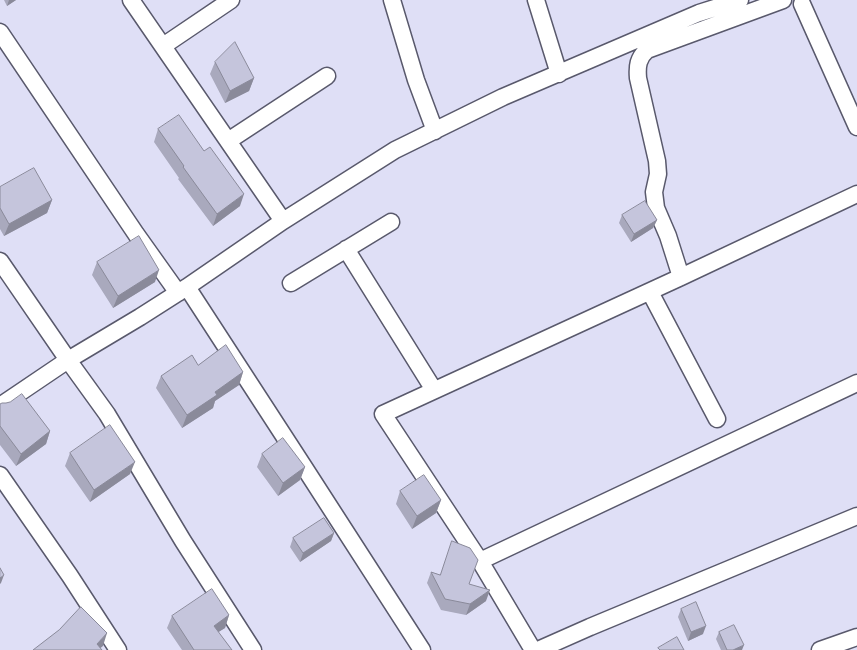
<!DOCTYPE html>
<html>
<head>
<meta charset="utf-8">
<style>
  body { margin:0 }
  canvas { display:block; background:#dfdff6 }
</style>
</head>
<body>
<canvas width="857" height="650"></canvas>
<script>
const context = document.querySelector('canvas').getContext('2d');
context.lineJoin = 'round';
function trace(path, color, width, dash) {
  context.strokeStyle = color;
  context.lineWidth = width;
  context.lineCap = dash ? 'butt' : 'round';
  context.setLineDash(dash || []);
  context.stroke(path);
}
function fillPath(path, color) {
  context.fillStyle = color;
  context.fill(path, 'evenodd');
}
const minor = new Path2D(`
  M 131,0 L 283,221
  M 392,0 L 416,80 L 435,131
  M 536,0 L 559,74
  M 802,4 L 857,127
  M 0,32 L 136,234 L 178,293
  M 163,46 L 231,0
  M 228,141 L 327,76
  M 346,249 L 434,390
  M 0,261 L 68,360 L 107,414 L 183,541 L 253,650
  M 681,277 L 668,236 L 656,208 L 654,192 L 658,174 L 657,161 L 638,78 C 637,66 638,58 647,50 L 783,0
  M 291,283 L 391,222
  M 187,287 L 304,467 L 422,650
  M 650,292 L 717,419
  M 0,406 L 68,360 L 140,317 L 187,287 L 283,221 L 395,150 L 503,97 L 699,13 L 740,0
  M 0,475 L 70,576 L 118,650
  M 480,561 L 857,383
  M 533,650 L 480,561 L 383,414 L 681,277 L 857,194
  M 538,650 L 590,627 L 857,516
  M 820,650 L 857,637`);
const wall = new Path2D(`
  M 4,0 L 16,0 L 7,6 Z
  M 215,62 L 254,78 L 249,91 L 225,103 L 210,74 Z
  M 158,129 L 240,206 L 213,226 L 178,179 L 179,178 L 154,142 Z
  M 0,187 L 52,200 L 47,213 L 4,236 L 0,229 Z
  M 622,215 L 657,220 L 653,228 L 631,242 L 619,223 Z
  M 97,262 L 155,282 L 113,308 L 92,275 Z
  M 198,365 L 243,372 L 239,385 L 215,401 L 213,408 L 182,428 L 156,388 L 161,376 Z
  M 0,404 L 50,431 L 46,444 L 16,466 L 0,445 Z
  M 70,453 L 130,474 L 90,502 L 65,466 Z
  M 262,454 L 305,467 L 300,480 L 278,496 L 257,467 Z
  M 400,491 L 441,500 L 436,513 L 412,529 L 396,504 Z
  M 334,533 L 331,541 L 300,562 L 290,547 L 293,538 Z
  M 431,572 L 469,584 L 486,601 L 466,615 L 441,610 L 427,583 Z
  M 681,609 L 703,634 L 688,641 L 678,617 Z
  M 229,615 L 225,628 L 218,632 L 232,650 L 182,650 L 167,628 L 172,616 Z
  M 719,632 L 742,650 L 721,650 L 716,639 Z`);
const shadedWall = new Path2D(`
  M 9,0 L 16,0 L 7,6 Z
  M 254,78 L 249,91 L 225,103 L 230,91 Z
  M 244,194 L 240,206 L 213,226 L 217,214 Z
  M 52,200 L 47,213 L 4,236 L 9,224 Z
  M 657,220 L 653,228 L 631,242 L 634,234 Z
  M 159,270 L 155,282 L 113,308 L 118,296 Z
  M 243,372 L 239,385 L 215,401 L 213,408 L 182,428 L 187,415 L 215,392 Z
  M 50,431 L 46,444 L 16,466 L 21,454 Z
  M 135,462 L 130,474 L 90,502 L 94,490 Z
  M 305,467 L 300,480 L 278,496 L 283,483 Z
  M 441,500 L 436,513 L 412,529 L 417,516 Z
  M 334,533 L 331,541 L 300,562 L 303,553 Z
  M 4,575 L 1,583 L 0,584 L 0,578 Z
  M 490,590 L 486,601 L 466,615 L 470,604 Z
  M 229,615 L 225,628 L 209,638 L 214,626 Z
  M 706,626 L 703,634 L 688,641 L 691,632 Z
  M 107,633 L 103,646 L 98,650 L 97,644 Z
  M 744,645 L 742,650 L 733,650 Z`);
const building = new Path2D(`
  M 235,42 L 254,78 L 230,91 L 215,62 Z
  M 179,115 L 204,151 L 210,147 L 244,194 L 217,214 L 183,167 L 184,166 L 158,129 Z
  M 34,168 L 52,200 L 9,224 L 0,208 L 0,187 Z
  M 645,201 L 657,220 L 634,234 L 622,215 Z
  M 139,236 L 159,270 L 118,296 L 97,262 Z
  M 226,345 L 243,372 L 215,392 L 217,395 L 187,415 L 161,376 L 192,355 L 198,365 Z
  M 22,394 L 50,431 L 21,454 L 0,426 L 0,404 L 2,403 L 6,403 L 10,402 Z
  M 110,425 L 135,462 L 94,490 L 70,453 Z
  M 283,438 L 305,467 L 283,483 L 262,454 Z
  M 424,475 L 441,500 L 417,516 L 400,491 Z
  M 324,518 L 334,533 L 303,553 L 293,538 Z
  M 452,541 L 470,548 L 478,560 L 469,584 L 490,590 L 470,604 L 445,599 L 431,572 L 440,575 Z
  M 0,568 L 4,575 L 0,578 Z
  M 212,589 L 229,615 L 214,626 L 232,650 L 194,650 L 172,616 Z
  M 696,602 L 706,626 L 691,632 L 681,609 Z
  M 81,607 L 107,633 L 97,644 L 102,650 L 33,650 L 59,630 Z
  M 734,625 L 744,645 L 733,650 L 727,650 L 719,632 Z
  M 677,637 L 684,650 L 660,650 L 658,648 Z`);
trace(minor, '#59596c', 19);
trace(minor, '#fff', 16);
fillPath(wall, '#a9a9bd');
fillPath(shadedWall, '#8a8a9a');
fillPath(building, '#c5c5dc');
trace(building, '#8a8a9a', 1);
</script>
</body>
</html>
